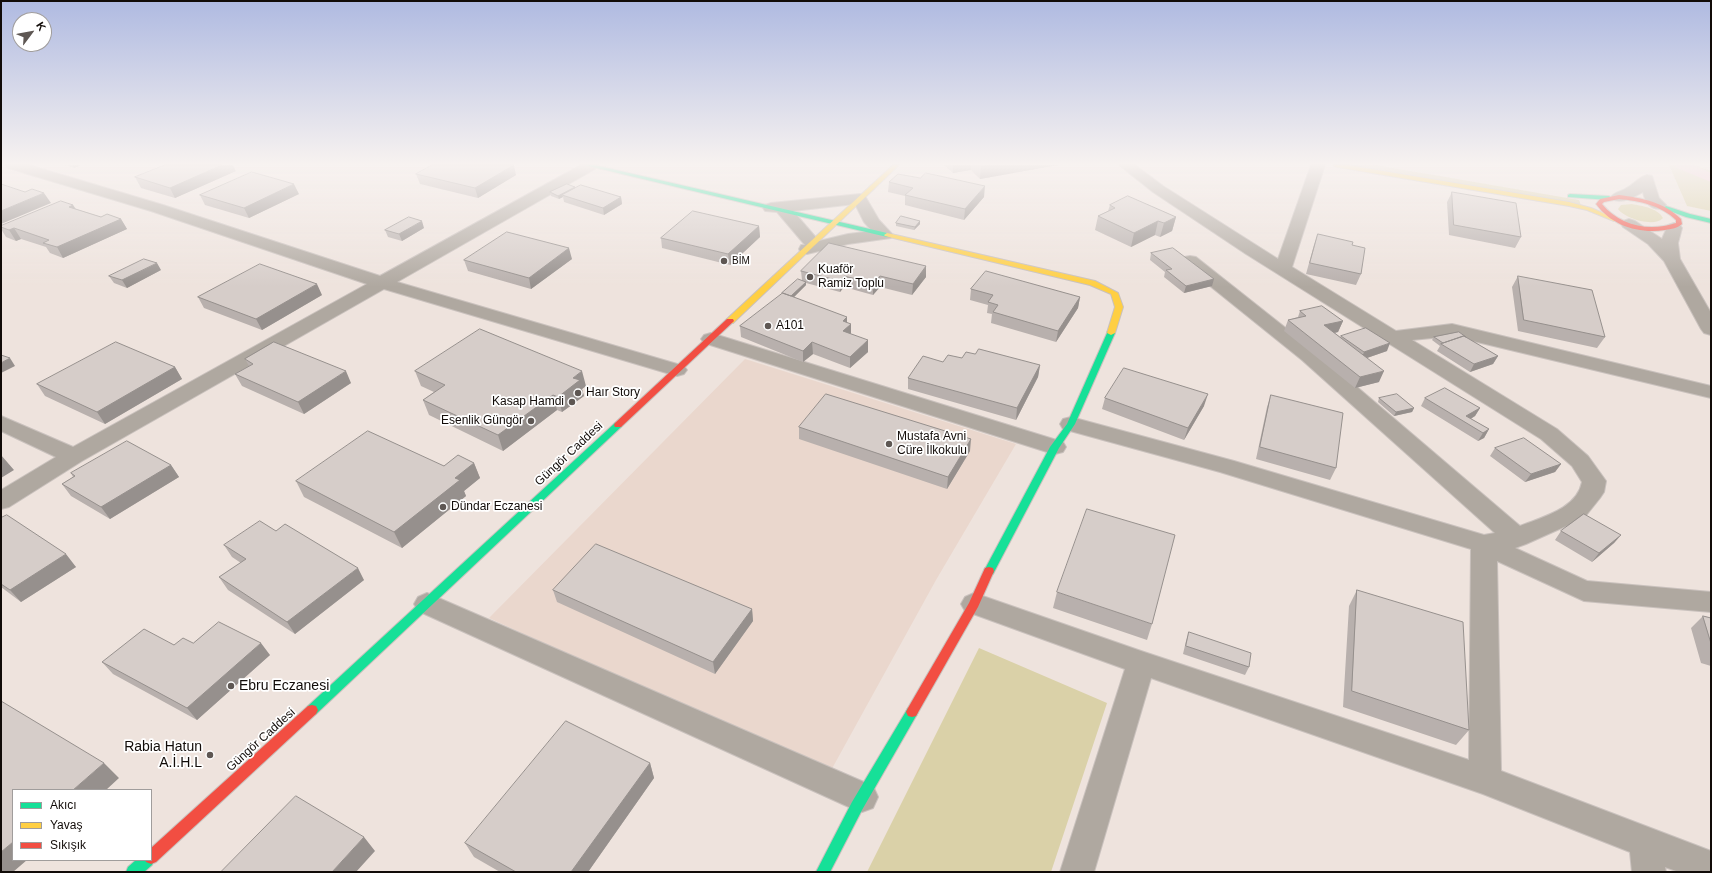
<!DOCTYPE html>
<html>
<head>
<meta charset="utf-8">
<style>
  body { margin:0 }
  #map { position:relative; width:1712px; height:873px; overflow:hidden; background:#eee3dd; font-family:Arial,sans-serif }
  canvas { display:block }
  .frame { position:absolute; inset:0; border:2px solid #110b08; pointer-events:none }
  .legend { position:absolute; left:12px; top:789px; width:140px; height:72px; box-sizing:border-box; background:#fff; border:1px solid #a09d9c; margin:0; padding:5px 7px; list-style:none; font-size:12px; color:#110b08 }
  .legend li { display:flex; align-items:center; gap:8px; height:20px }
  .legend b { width:20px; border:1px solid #a09d9c }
  .north { position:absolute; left:12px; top:12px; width:40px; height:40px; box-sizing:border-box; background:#fff; border:1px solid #a09d9c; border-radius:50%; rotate:58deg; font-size:11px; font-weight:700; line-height:16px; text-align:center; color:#110b08 }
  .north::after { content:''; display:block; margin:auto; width:14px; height:18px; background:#5e5753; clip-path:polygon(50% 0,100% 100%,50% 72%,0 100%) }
</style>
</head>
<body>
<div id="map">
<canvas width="1712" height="873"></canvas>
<div class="frame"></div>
<ul class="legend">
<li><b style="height:5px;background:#16e098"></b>Akıcı</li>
<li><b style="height:5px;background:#ffcf43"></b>Yavaş</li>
<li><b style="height:5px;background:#f24e42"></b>Sıkışık</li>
</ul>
<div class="north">K</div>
</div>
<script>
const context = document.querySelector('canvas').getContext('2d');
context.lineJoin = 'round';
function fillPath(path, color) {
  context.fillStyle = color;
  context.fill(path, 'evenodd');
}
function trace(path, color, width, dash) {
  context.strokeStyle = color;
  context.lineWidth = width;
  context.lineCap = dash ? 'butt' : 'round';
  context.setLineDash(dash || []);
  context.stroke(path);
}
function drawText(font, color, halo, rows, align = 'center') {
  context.font = font + ' Arial,sans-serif';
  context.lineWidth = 3.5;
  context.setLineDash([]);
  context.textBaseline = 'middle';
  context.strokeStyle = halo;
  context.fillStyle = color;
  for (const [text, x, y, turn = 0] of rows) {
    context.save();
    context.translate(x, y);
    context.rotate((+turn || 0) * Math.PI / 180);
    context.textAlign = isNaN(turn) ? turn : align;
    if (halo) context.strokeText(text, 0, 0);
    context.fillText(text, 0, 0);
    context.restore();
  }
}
const built = new Path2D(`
  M 745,359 L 1016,444 L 936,580 L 829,774 L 489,618 Z`);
const green = new Path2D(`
  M 1351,165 L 1376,165 L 1579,200 L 1581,205 Z
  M 1669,165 L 1695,165 L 1711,171 L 1711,211 L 1687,206 Z
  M 1632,204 C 1642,206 1658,208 1663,218 C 1654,228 1624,218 1618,209 L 1621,205 Z
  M 979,648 L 1107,703 L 1051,872 L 867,872 Z`);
const canal = new Path2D(`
  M 1675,165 L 1694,165 L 1711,173 L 1711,182 L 1677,168 Z`);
const street = new Path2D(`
  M 6,165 L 29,165 L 163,205 L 380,276 L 581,165 L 597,165 L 595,169 L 397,282 L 684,366 L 687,370 L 684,374 L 677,376 L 670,374 L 384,289 L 82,461 L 9,507 L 1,509 L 1,490 L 56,457 L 1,431 L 1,416 L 73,447 L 367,284 L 151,211 L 8,168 Z
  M 1119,165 L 1135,165 L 1163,186 L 1278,259 L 1311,165 L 1325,165 L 1292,267 L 1396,331 L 1452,324 L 1711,386 L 1711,398 L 1452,336 L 1412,340 L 1557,429 L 1588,456 L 1606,481 L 1604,492 L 1600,498 L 1584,518 L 1526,544 L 1515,548 L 1587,581 L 1711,592 L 1711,612 L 1584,601 L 1497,561 L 1501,771 L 1711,851 L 1711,872 L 1679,872 L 1665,867 L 1666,872 L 1632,872 L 1630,852 L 1483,794 L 1151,678 L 1094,872 L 1060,872 L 1125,669 L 965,611 L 961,604 L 965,597 L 974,593 L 1141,651 L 1469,760 L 1471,549 L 1220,472 L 1063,429 L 1060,424 L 1063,419 L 1071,417 L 1234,461 L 1484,535 L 1495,533 L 1302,360 L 1184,265 L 1181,261 L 1184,257 L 1190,256 L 1196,257 L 1316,352 L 1520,526 C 1542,517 1577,509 1582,482 L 1572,466 L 1541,439 L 1246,254 L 1153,192 Z
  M 1647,175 L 1652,176 L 1659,198 L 1666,205 L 1664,208 C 1651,211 1645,203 1643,192 C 1634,197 1624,203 1614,200 L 1611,197 C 1615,192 1620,192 1625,189 C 1633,185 1639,177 1647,175 Z
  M 860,194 L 865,196 L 879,220 L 893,235 L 891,238 L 848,244 L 807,254 L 801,253 L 799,249 L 801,245 L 805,245 L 777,212 L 765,211 L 763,208 L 765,205 L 771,203 ZM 855,204 L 864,222 L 872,231 L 848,234 L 819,241 L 793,211 Z
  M 1629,219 L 1635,221 L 1662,239 L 1668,225 L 1674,223 L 1680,225 L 1682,228 L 1678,243 L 1680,259 L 1711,313 L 1711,335 L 1704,333 L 1701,329 L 1664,261 L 1648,244 L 1623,227 L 1621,224 L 1623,221 Z
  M 711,333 L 1063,442 L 1066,447 L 1063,452 L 1055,454 L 1047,452 L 704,343 L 701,339 L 704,335 Z
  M 427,593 L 873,786 L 878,797 L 873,808 L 862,812 L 851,808 L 418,611 L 414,604 L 418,597 Z`);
const fast = new Path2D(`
  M 584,165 L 595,165 L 887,233 L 890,235 L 887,237 Z
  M 1570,194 L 1609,196 L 1612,198 L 1609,200 L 1568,197 L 1568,195 Z
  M 1666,206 L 1690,214 L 1711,219 L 1711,223 L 1686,217 L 1664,209 L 1663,208 Z
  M 1108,331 L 1111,331 L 1115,333 L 1075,424 L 1059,448 L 993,574 L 989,575 L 985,574 L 984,571 L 1050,447 L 1067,424 Z
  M 618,422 L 622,425 L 621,427 L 316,714 L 312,715 L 308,714 L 306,710 L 308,706 L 615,423 Z
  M 912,707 L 916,708 L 918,712 L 916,716 L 862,810 L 830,872 L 816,872 L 852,802 L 908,708 Z
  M 151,855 L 154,860 L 152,865 L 144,872 L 126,872 L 128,867 L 136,860 L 151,860 Z`);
const slow = new Path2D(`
  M 893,165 L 899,165 L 733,323 L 727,323 L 726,321 L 727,319 Z
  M 1333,165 L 1347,165 L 1569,202 L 1591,208 L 1619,220 L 1614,221 L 1587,210 L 1569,206 L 1336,167 Z
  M 887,233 L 1095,281 L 1118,293 L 1123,307 L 1115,333 L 1111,335 L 1107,333 L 1115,307 L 1111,294 L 1090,285 L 885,236 L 884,235 Z`);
const jam = new Path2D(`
  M 1619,195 C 1642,198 1664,202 1681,219 L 1682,224 C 1678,228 1671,229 1665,230 C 1639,234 1612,226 1596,204 L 1600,199 ZM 1619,199 C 1640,201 1660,205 1676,220 L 1676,223 C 1649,232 1620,226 1602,204 L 1604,202 Z
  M 727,319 L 733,319 L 734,321 L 621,427 L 615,427 L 614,425 L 615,423 Z
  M 989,567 L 993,568 L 994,571 L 978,607 L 916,716 L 912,717 L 908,716 L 906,712 L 908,708 L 969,603 L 985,568 Z
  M 312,705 L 316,706 L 318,710 L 316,714 L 156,862 L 151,864 L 146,862 L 145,860 L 151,860 L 151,848 L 308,706 Z`);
const wall = new Path2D(`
  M 65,165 L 81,165 L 74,168 Z
  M 944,165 L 1058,165 L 980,179 L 971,170 L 953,173 Z
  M 236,171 L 175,198 L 141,188 L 135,177 Z
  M 416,174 L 516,175 L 478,198 L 420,184 Z
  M 889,182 L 984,197 L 964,220 L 905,205 L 905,196 L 888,192 Z
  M 575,188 L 621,197 L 622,204 L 604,215 L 564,202 L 563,197 L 559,199 L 551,196 L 550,192 Z
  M 1452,192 L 1521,237 L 1515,248 L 1449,235 L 1447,202 Z
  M 299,194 L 249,218 L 205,205 L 200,195 Z
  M 73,205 L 76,209 L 101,217 L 121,219 L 127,229 L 63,258 L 50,253 L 46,247 L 21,239 L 16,241 L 6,237 L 1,229 L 1,226 Z
  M 1110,205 L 1176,217 L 1172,231 L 1160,237 L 1155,235 L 1131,247 L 1095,230 L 1098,216 L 1108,211 Z
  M 920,221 L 920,224 L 914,230 L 896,226 L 896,223 Z
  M 759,226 L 760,237 L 730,265 L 662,248 L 661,238 Z
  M 424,228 L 402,241 L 388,237 L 385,230 Z
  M 1318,234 L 1352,245 L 1361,274 L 1356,285 L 1306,274 L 1314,245 Z
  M 1151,253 L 1212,286 L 1184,293 L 1164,277 L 1165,272 L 1150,260 Z
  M 572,259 L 531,289 L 468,271 L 464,260 Z
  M 926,266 L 926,277 L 912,295 L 880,287 L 873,295 L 844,287 L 840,292 L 806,283 L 806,285 L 794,297 L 847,322 L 851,334 L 868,352 L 850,368 L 813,354 L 803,362 L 741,337 L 740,326 L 802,280 L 801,271 Z
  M 161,270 L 127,288 L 114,283 L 109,276 Z
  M 1518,276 L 1605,337 L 1597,348 L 1518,331 L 1512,287 Z
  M 971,289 L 1080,297 L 1078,308 L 1056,342 L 991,323 L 992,314 L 987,313 L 988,305 L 970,300 Z
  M 322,295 L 262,330 L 204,308 L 198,297 Z
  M 1300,311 L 1343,321 L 1338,332 L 1335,333 L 1340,337 L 1341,336 L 1387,351 L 1367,358 L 1379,382 L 1355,388 L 1284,331 L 1288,320 L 1298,317 Z
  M 1434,337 L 1466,337 L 1498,356 L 1493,364 L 1470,372 L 1437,351 L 1440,346 L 1432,340 Z
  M 962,358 L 1040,365 L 1038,377 L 1016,420 L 908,389 L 908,378 L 943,362 Z
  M 245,359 L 351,383 L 304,414 L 242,386 L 235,374 L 249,366 Z
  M 175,367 L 182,379 L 105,424 L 45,396 L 37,384 Z
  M 415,371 L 586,386 L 582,389 L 584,396 L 562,412 L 557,410 L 503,451 L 429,415 L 423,400 L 434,392 L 421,386 Z
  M 1271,395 L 1336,468 L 1330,480 L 1256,459 L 1267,407 Z
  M 1105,398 L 1204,406 L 1184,440 L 1102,409 Z
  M 1379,398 L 1414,408 L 1412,412 L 1394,416 L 1378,402 Z
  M 1425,398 L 1480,408 L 1475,416 L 1471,419 L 1489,429 L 1484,438 L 1478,441 L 1421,406 Z
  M 799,427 L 970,451 L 947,489 L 799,439 Z
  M 1495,448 L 1561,464 L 1555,472 L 1525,482 L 1490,456 Z
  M 474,463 L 480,478 L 464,491 L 466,496 L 402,548 L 304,497 L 296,481 Z
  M 171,465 L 179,477 L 110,519 L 71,496 L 62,484 L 73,477 L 71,473 Z
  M 1,518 L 76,567 L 21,602 L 1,587 Z
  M 276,531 L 364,580 L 295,634 L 228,590 L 219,577 L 241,563 L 232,557 L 224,545 Z
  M 1561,531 L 1621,535 L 1614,543 L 1592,562 L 1555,540 Z
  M 553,590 L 752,609 L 753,621 L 715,674 L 557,602 Z
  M 1357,590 L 1469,730 L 1456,745 L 1343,707 L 1349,606 Z
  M 1057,592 L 1152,624 L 1147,640 L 1053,608 Z
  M 1703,616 L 1711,618 L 1711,666 L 1701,663 L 1691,628 Z
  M 1189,632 L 1249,667 L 1245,675 L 1183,654 L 1186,641 Z
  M 193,643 L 270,655 L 197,720 L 113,674 L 102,662 Z
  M 650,763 L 654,778 L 588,872 L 500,872 L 474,857 L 465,843 Z`);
const shadedWall = new Path2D(`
  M 72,165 L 81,165 L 74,168 Z
  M 222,165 L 233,165 L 236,171 L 175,198 L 170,188 Z
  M 514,165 L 516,175 L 478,198 L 475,188 Z
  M 953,165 L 971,165 L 971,170 L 953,173 Z
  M 987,165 L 1058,165 L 980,179 L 981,166 Z
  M 294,184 L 299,194 L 249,218 L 244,208 Z
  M 985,186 L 984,197 L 964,220 L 965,209 Z
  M 575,187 L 576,191 L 562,195 L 563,197 L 559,199 L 558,196 Z
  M 44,193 L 51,203 L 1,224 L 1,211 Z
  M 621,197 L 622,204 L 604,215 L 603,208 Z
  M 73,205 L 79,215 L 69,207 Z
  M 1176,217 L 1172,231 L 1160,237 L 1164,223 Z
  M 121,219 L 127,229 L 63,258 L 57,247 Z
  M 422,221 L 424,228 L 402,241 L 399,234 Z
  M 920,221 L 920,224 L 914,230 L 915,227 Z
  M 1158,221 L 1155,235 L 1131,247 L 1134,233 Z
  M 759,226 L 760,237 L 730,265 L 728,254 Z
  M 14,228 L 21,239 L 16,241 L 9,230 Z
  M 569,248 L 572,259 L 531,289 L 529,278 Z
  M 157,263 L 161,270 L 127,288 L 122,280 Z
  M 926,266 L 926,277 L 912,295 L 913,284 Z
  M 844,276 L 844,287 L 840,292 L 840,281 Z
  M 880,276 L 880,287 L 873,295 L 873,283 Z
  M 1214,279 L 1212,286 L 1184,293 L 1186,286 Z
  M 806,282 L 806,285 L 790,301 L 789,297 Z
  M 317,284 L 322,295 L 262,330 L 256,319 Z
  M 1080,297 L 1078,308 L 1056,342 L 1058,331 Z
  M 847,317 L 847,327 L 851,324 L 851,335 L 843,342 L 843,321 Z
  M 1343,321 L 1338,332 L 1320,336 L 1324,325 Z
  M 868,340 L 868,352 L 850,368 L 850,357 Z
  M 812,342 L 813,354 L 803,362 L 803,351 Z
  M 1390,343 L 1387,351 L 1361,360 L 1364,352 Z
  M 1498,356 L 1493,364 L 1470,372 L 1474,364 Z
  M 10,358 L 15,366 L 1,373 L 1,363 Z
  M 1040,365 L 1038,377 L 1016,420 L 1017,408 Z
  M 175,367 L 182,379 L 105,424 L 97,412 Z
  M 346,371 L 351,383 L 304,414 L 298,402 Z
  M 582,371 L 586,386 L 582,389 L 584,396 L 562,412 L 558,397 L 573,378 Z
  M 1384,371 L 1379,382 L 1355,388 L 1360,377 Z
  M 1208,394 L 1204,406 L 1184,440 L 1188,428 Z
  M 553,395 L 557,410 L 503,451 L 498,435 Z
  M 1414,408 L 1412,412 L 1394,416 L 1396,412 Z
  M 1480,408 L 1475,416 L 1465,422 L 1466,416 Z
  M 1489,429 L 1484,438 L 1478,441 L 1483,433 Z
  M 971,439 L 970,451 L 947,489 L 948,477 Z
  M 1,455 L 14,470 L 1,478 Z
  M 474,463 L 480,478 L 464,491 L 466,496 L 402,548 L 394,532 L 455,478 Z
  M 1561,464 L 1555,472 L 1525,482 L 1531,474 Z
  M 171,465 L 179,477 L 110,519 L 101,507 Z
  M 1621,535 L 1614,543 L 1592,562 L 1599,553 Z
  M 66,554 L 76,567 L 21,602 L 10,590 Z
  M 358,568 L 364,580 L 295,634 L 287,622 Z
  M 752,609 L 753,621 L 715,674 L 713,662 Z
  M 261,643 L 270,655 L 197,720 L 187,708 Z
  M 104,763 L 119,778 L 106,790 L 73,790 Z
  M 650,763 L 654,778 L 588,872 L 571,872 Z
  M 364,837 L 375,851 L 356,872 L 332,872 Z
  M 13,842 L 13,860 L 27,860 L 13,872 L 1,872 L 1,852 Z`);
const building = new Path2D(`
  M 165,165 L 222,165 L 170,188 L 135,177 Z
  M 432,165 L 514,165 L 475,188 L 416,174 Z
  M 252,172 L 294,184 L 244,208 L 200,195 Z
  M 926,173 L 985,186 L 965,209 L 905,195 L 913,188 L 889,182 L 898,174 L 920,178 Z
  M 1,184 L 25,192 L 32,189 L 44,193 L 1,211 Z
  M 567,184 L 575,187 L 558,196 L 550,192 Z
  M 581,185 L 621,197 L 603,208 L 562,195 Z
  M 1452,192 L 1516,203 L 1521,237 L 1454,225 Z
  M 1128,196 L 1176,217 L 1164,223 L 1158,221 L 1134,233 L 1098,216 L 1115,208 L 1110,205 Z
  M 61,201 L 73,205 L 69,207 L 101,217 L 107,214 L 121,219 L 57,247 L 43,243 L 49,240 L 14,228 L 9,230 L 1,227 L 1,226 Z
  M 693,211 L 759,226 L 728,254 L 661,238 Z
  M 901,216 L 920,221 L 915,227 L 896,223 Z
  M 409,217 L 422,221 L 399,234 L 385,230 Z
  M 507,232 L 569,248 L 529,278 L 464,260 Z
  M 1318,234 L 1353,242 L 1352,245 L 1365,248 L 1361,274 L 1310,263 Z
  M 829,243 L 926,266 L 913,284 L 880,276 L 873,283 L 844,276 L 840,281 L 801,271 Z
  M 1173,248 L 1214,279 L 1186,286 L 1166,270 L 1172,269 L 1151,253 Z
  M 144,259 L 157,263 L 122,280 L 109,276 Z
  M 260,264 L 317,284 L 256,319 L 198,297 Z
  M 986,271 L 1080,297 L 1058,331 L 993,312 L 998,305 L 988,302 L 993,295 L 971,289 Z
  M 1518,276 L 1592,290 L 1605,337 L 1524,320 Z
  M 798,279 L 806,282 L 791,296 L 782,293 Z
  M 783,293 L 847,317 L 843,321 L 851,324 L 843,331 L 868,340 L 850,357 L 812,342 L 803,351 L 740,326 Z
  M 1322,306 L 1343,321 L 1324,325 L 1384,371 L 1360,377 L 1288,320 L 1306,316 L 1300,311 Z
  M 1366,328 L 1390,343 L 1364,352 L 1341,336 Z
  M 480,329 L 582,371 L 573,378 L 580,380 L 558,397 L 553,395 L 498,435 L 423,400 L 445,385 L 415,371 Z
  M 1459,332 L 1466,337 L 1464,336 L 1443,343 L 1434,337 Z
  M 1464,336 L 1498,356 L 1474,364 L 1441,344 Z
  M 116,342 L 175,367 L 97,412 L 37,384 Z
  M 274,342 L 346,371 L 298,402 L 235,374 L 253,364 L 245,359 Z
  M 979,349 L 1040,365 L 1017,408 L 908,378 L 923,356 L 943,362 L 948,355 L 962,358 L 966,352 L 975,354 Z
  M 1,355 L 10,358 L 1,363 Z
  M 1124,368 L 1208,394 L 1188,428 L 1105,398 Z
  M 1445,388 L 1480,408 L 1466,416 L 1489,429 L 1483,433 L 1425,398 Z
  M 826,394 L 971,439 L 948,477 L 799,427 Z
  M 1397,394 L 1414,408 L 1396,412 L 1379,398 Z
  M 1271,395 L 1343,413 L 1336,468 L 1260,447 Z
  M 368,431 L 444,466 L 458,455 L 474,463 L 455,478 L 460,480 L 394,532 L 296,481 Z
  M 1524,438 L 1561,464 L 1531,474 L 1495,448 Z
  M 127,441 L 171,465 L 101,507 L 62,484 L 75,476 L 71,473 Z
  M 1087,509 L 1175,535 L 1152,624 L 1057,592 Z
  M 1584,514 L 1621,535 L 1599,553 L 1561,531 Z
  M 7,515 L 66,554 L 10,590 L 1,584 L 1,518 Z
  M 260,521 L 276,531 L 285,524 L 358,568 L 287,622 L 219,577 L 246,559 L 224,545 Z
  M 596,544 L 752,609 L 713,662 L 553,590 Z
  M 1357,590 L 1463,622 L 1469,730 L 1352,691 Z
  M 1703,616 L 1711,618 L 1711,643 Z
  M 219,622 L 261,643 L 187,708 L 102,662 L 144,629 L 174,645 L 183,638 L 193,643 Z
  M 1189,632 L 1251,653 L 1249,667 L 1186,646 Z
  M 1,701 L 104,763 L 73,790 L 13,790 L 13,842 L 1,852 Z
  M 566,721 L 650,763 L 571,872 L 516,872 L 465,843 Z
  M 296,796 L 364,837 L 332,872 L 221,872 Z`);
const markers = [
  [724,261,4,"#5e5753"],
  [810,277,4,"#5e5753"],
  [768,326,4,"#5e5753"],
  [578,393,4,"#5e5753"],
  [572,402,4,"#5e5753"],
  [531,421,4,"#5e5753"],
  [889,444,4,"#5e5753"],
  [443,507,4,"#5e5753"],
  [231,686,4,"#5e5753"],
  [210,755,4,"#5e5753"]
];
const farPoinames = [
  ["BİM",732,261]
];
const poiNames = [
  ["Kuaför",818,270],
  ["Ramiz Toplu",818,284],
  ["A101",776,326],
  ["Haır Story",586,393],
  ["Kasap Hamdi",564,402,"right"],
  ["Esenlik Güngör",523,421,"right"],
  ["Mustafa Avni",897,437],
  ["Cüre İlkokulu",897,451],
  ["Dündar Eczanesi",451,507]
];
const streetNames = [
  ["Güngör Caddesi",569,454,-43],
  ["Güngör Caddesi",261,740,-42]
];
const nearPoinames = [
  ["Ebru Eczanesi",239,686],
  ["Rabia Hatun",202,747,"right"],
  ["A.İ.H.L",202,763,"right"]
];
fillPath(built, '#ead7cd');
fillPath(green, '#dad1a8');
fillPath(canal, '#f9c2d7');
trace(street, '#c9c1bd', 2);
trace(fast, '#c9c1bd', 2);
trace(slow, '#c9c1bd', 2);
trace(jam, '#c9c1bd', 2);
fillPath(street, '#afa8a0');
fillPath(fast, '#16e098');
fillPath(slow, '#ffcf43');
fillPath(jam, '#f24e42');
fillPath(wall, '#b8b0ad');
fillPath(shadedWall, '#96908d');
fillPath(building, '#d6cdc9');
trace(building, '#96908d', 1);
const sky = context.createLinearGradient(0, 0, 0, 287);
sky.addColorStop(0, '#afbae1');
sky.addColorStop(0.57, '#f7f2f0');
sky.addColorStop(1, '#f7f2f000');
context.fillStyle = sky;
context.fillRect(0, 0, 1712, 287);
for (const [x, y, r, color] of markers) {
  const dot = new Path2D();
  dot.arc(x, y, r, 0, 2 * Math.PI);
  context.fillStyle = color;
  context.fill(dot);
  trace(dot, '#fff', 1.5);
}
drawText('10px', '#110b08', '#fff', farPoinames, 'left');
drawText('12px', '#110b08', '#fff', poiNames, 'left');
drawText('12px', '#110b08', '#fff', streetNames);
drawText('14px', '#110b08', '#fff', nearPoinames, 'left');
</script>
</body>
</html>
